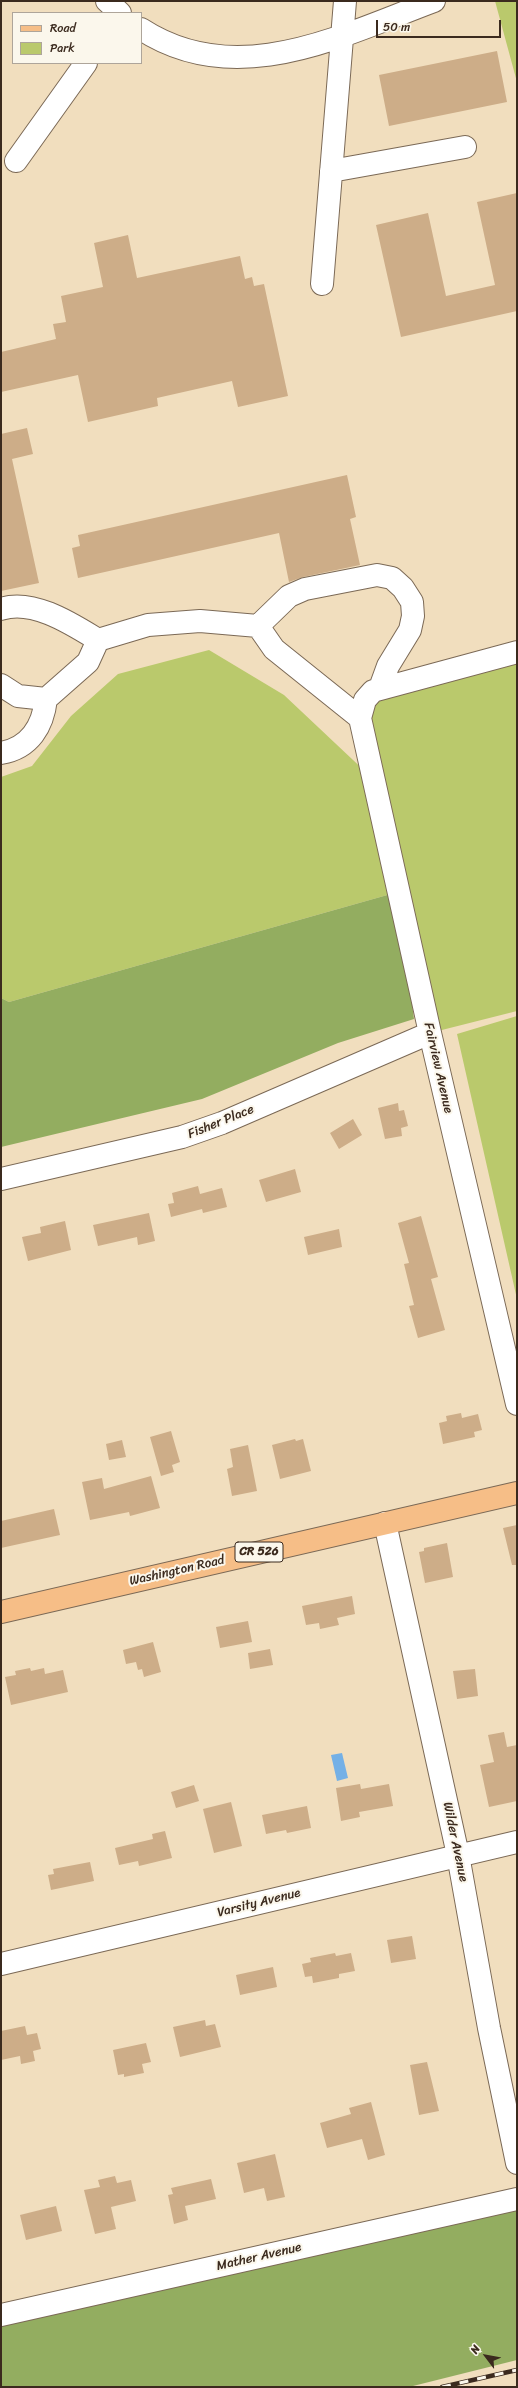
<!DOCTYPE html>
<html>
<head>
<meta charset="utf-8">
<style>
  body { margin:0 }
  #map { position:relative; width:518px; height:2388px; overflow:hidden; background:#f1debe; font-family:Sriracha,sans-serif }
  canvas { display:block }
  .frame { position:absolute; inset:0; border:2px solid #3b2a1e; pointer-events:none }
  .legend { position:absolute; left:12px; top:12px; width:130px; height:52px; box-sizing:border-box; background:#fbf7ec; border:1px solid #aea59a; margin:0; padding:5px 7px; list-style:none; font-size:12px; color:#3b2a1e }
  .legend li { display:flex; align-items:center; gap:8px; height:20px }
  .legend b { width:20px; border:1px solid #aea59a }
  .north { position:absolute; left:466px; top:2336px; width:40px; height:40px; -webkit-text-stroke:3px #fbf7ec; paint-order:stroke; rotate:302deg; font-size:11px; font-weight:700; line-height:16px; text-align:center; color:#3b2a1e }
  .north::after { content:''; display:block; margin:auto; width:14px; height:18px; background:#3b2a1e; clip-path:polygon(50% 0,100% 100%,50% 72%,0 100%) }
  .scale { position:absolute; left:376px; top:20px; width:125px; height:18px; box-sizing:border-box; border:2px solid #3b2a1e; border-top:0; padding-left:5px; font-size:12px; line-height:14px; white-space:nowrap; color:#3b2a1e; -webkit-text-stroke:3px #fbf7ec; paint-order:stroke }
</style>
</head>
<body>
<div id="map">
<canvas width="518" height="2388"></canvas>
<div class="frame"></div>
<ul class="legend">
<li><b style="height:5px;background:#f6be87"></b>Road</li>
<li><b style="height:11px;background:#bac96c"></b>Park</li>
</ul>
<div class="north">N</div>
<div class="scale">50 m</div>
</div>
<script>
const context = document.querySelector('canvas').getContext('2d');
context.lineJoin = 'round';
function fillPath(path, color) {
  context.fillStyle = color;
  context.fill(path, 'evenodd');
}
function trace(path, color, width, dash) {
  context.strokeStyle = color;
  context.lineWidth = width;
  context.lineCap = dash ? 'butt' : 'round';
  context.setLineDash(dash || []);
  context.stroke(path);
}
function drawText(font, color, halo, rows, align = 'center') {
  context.font = font + ' Sriracha,sans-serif';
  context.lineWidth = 4;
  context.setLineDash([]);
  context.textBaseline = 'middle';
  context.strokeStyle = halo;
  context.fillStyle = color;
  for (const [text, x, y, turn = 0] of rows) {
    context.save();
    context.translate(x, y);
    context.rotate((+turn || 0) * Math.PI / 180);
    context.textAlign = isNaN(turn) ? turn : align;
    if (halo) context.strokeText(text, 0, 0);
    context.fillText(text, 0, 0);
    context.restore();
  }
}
const green = new Path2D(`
  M 495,1 L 517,1 L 517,82 Z
  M 209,650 L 284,695 L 370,776 L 363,705 L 517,651 L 517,1011 L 430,1033 L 398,892 L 9,1002 L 1,998 L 1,777 L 32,766 L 71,716 L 118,674 Z
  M 517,1016 L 517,1299 L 457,1034 Z`);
const forest = new Path2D(`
  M 398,892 L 414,1019 L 338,1043 L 202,1099 L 1,1147 L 1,998 L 9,1002 Z
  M 517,2207 L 517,2360 L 409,2387 L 1,2387 L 1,2324 Z`);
const water = new Path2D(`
  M 342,1753 L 348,1778 L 337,1781 L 331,1755 Z`);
const building = new Path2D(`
  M 497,51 L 507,102 L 389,126 L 379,75 Z
  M 517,193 L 517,311 L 401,337 L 376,225 L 428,213 L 446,296 L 495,285 L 477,202 Z
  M 128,235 L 137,278 L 240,256 L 245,279 L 252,277 L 254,286 L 264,284 L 288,396 L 238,407 L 232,381 L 157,398 L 158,406 L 88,422 L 78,375 L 1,392 L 1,352 L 56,339 L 53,324 L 66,322 L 61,296 L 103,287 L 94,243 Z
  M 27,428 L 33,454 L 12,459 L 39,583 L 1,591 L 1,434 Z
  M 347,475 L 356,517 L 350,519 L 360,565 L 303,577 L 289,582 L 279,533 L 78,578 L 72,548 L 80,546 L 78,535 Z
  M 398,1103 L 399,1111 L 404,1110 L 408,1126 L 401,1128 L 402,1136 L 385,1139 L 378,1108 Z
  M 353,1119 L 362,1135 L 339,1149 L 330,1133 Z
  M 295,1169 L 301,1192 L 266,1202 L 259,1180 Z
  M 198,1186 L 200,1194 L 222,1188 L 227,1207 L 203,1213 L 202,1209 L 171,1217 L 168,1204 L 174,1203 L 172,1193 Z
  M 149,1213 L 155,1241 L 138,1245 L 137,1237 L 98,1246 L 93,1225 Z
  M 421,1216 L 438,1277 L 431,1279 L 445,1330 L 418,1338 L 409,1306 L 414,1305 L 404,1264 L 409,1263 L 398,1223 Z
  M 65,1221 L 71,1250 L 28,1261 L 22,1237 L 41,1233 L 40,1227 Z
  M 339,1229 L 342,1247 L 308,1255 L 304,1237 Z
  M 461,1413 L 462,1418 L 478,1414 L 482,1430 L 474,1432 L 475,1437 L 443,1444 L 439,1423 L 447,1421 L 446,1416 Z
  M 171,1431 L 180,1462 L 172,1465 L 174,1472 L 161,1476 L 150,1437 Z
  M 295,1439 L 296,1441 L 303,1439 L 311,1471 L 280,1479 L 272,1445 Z
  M 122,1440 L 126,1457 L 109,1460 L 106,1444 Z
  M 248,1445 L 257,1491 L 232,1496 L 227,1469 L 233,1467 L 230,1449 Z
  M 151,1476 L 160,1508 L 130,1516 L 129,1512 L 90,1520 L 82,1482 L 102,1478 L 104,1489 Z
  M 54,1509 L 60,1535 L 1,1548 L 1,1521 Z
  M 517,1525 L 517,1565 L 512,1565 L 503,1528 Z
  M 447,1543 L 453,1577 L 425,1583 L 419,1552 L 424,1551 L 424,1548 Z
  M 352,1596 L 355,1614 L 337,1618 L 339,1625 L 320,1629 L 319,1623 L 306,1625 L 302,1606 Z
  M 248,1621 L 252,1642 L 220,1648 L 216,1627 Z
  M 153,1642 L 161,1672 L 144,1677 L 142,1669 L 138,1670 L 136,1662 L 126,1664 L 123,1650 Z
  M 270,1649 L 273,1665 L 250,1669 L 248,1653 Z
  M 30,1668 L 31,1671 L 44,1668 L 45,1674 L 63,1670 L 68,1692 L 11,1705 L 5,1677 L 16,1675 L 15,1671 Z
  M 475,1669 L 478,1696 L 457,1699 L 453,1671 Z
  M 504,1732 L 507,1747 L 517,1745 L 517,1801 L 489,1807 L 480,1765 L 494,1762 L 488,1735 Z
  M 360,1784 L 361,1789 L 389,1784 L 393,1806 L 359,1812 L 360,1817 L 341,1821 L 336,1788 Z
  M 194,1785 L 199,1801 L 176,1808 L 171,1792 Z
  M 231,1802 L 242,1846 L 214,1853 L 203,1809 Z
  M 307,1806 L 311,1828 L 287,1833 L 286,1830 L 266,1834 L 262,1815 Z
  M 165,1831 L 172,1858 L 139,1866 L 138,1861 L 119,1865 L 115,1848 L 153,1839 L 152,1834 Z
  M 90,1862 L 94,1881 L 51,1890 L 48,1875 L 54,1874 L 53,1869 Z
  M 412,1936 L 416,1959 L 391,1963 L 387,1940 Z
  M 335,1953 L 336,1956 L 351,1953 L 355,1971 L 339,1974 L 339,1978 L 313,1983 L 312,1976 L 305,1977 L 302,1964 L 311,1962 L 310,1958 Z
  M 273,1967 L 277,1987 L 240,1995 L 236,1975 Z
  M 205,2020 L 206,2026 L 215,2024 L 221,2047 L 180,2057 L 173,2027 Z
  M 25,2026 L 27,2035 L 37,2033 L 41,2049 L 33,2051 L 35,2061 L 21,2064 L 20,2056 L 1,2060 L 1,2031 Z
  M 146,2043 L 151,2062 L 142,2064 L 144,2073 L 124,2077 L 124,2074 L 118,2075 L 113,2050 Z
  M 427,2062 L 439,2111 L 419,2115 L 410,2065 Z
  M 371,2102 L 385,2155 L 368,2160 L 362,2139 L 327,2148 L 320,2123 L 351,2114 L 349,2108 Z
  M 275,2154 L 285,2197 L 267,2201 L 264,2188 L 244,2193 L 237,2163 Z
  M 115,2176 L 117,2183 L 131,2180 L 136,2201 L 111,2207 L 116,2229 L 95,2234 L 84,2190 L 100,2187 L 98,2180 Z
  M 211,2179 L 216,2199 L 185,2206 L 188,2220 L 174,2224 L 168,2195 L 173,2194 L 171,2188 Z
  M 56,2206 L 62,2231 L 26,2240 L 20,2215 Z`);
const minor = new Path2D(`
  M 107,1 L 120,13
  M 141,29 C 236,91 340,36 434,1
  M 16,161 L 86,63
  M 331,171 L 465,147
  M 322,284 L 345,1
  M 1,609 C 32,598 72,624 98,640
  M 258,626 L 289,596 L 305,589 L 377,575 L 392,578 L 403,588 L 412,602 L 413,616 L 410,630 L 388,666 L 380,688
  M 517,652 L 373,691 L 365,700 L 360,718 L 430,1033 L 517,1404
  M 1,685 L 18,696 L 46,699
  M 1,753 C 30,748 43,726 46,699 L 88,662 L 98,640 L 148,625 L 200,621 L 258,626 L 274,649 L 360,718
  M 1,1179 L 182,1137 L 222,1123 L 430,1033
  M 385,1523 L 458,1855 L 489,2028 L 517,2163
  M 1,1964 L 517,1842
  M 1,2315 L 517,2199`);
const major = new Path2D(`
  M 1,1612 L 517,1493`);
const rail = new Path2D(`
  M 442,2387 L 517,2370`);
const shields = [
  [259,1552,48]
];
const shieldNames = [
  ["CR 526",259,1552]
];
const streetNames = [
  ["Fairview Avenue",438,1068,77],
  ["Fisher Place",221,1122,-22],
  ["Washington Road",177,1571,-13],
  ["Wilder Avenue",455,1842,78],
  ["Varsity Avenue",259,1903,-14],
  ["Mather Avenue",259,2257,-13]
];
fillPath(green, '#bac96c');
fillPath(forest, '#93ad60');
fillPath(water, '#74b0e6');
fillPath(building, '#cdad88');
trace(minor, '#7b6956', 24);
trace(major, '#7b6956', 24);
trace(minor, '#fff', 22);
trace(major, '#f6be87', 22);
trace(rail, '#3b2a1e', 4.5);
trace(rail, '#fbf7ec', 3, [9]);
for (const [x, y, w] of shields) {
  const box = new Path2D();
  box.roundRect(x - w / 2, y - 10, w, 20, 3);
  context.fillStyle = '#fbf7ec';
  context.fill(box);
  trace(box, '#3b2a1e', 1);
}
drawText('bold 12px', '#3b2a1e', null, shieldNames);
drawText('13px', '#3b2a1e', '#fbf7ec', streetNames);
</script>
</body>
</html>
